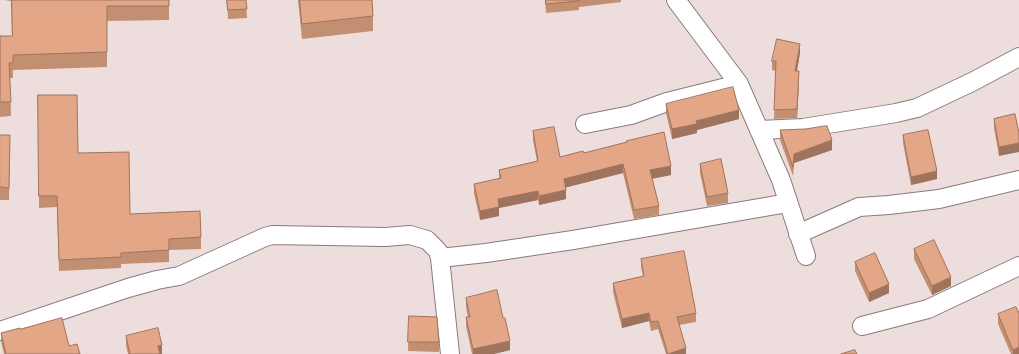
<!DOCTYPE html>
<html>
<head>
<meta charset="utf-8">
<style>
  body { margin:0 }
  canvas { display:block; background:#edd }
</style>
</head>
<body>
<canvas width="1019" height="354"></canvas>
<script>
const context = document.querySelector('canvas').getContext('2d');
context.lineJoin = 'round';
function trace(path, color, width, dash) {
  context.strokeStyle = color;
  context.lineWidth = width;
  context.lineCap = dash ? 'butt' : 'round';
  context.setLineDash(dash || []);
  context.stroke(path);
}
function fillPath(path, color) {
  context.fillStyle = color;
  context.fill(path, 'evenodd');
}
const street = new Path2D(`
  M 676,0 L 739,84 L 781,180 L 806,256
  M 585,124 L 631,115 L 667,102 L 739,84
  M 759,130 L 803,128 L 896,113 L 917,108 L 972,82 L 1019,57
  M 798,234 L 859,207 L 889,205 L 939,199 L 1019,180
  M 440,258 L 486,253 L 573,240 L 788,203
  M 862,326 L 928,309 L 1019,266
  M 0,331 L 128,288 L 157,280 L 179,276 L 265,237 L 272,235 L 385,237 L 410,235 L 427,240 L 438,251 L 440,258 L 450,354`);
const wall = new Path2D(`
  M 4,0 L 169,0 L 169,20 L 107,21 L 107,67 L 13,70 L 13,78 L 10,78 L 11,116 L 0,117 L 0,36 L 12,36 L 11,1 Z
  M 227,0 L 246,0 L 247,18 L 228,19 Z
  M 298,0 L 372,0 L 373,16 L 373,31 L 302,39 Z
  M 545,0 L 621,0 L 621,2 L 579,7 L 579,10 L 546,13 Z
  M 800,53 L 797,71 L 799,81 L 797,118 L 774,119 L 776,71 L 772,70 L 772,61 Z
  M 38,95 L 78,153 L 130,214 L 201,237 L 201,249 L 169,250 L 169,262 L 121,264 L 121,268 L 59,271 L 57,207 L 39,208 Z
  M 666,104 L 739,119 L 697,130 L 697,133 L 672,139 L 666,113 Z
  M 1015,114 L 999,156 L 994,128 L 994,119 Z
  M 780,130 L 832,150 L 794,163 L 793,176 L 780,140 Z
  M 533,131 L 560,157 L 584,153 L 626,143 L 626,141 L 671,175 L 652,179 L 659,206 L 659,215 L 634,219 L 623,173 L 566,187 L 566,199 L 539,205 L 538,200 L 499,208 L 499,216 L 480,220 L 474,193 L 474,184 L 499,179 L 499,170 L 537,161 L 533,140 Z
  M 0,135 L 10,148 L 9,200 L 0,200 Z
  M 903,135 L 937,179 L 911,185 L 903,143 Z
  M 700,164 L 728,193 L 728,203 L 707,206 L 700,173 Z
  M 914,249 L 951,286 L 932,295 L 914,259 Z
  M 641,259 L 696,313 L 696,322 L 679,325 L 686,354 L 666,354 L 658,329 L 651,331 L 649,321 L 622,328 L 613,292 L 613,283 L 643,276 L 641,267 Z
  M 855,262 L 889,293 L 869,302 L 855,271 Z
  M 466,298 L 510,350 L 494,354 L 472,354 L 466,326 L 466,317 L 468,317 L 466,307 Z
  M 998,314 L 1019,354 L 1011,354 L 998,324 Z
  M 409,316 L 439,342 L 439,352 L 408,351 Z
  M 20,329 L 80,354 L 4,354 L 1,341 L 1,333 Z
  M 126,336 L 162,354 L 128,354 L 126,345 Z`);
const shadedWall = new Path2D(`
  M 800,44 L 800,53 L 795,81 L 795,71 Z
  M 799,71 L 799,81 L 797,118 L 797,109 Z
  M 739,110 L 739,119 L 697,130 L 697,133 L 672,139 L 672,129 L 696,121 Z
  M 832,140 L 832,150 L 794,163 L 793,176 L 794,154 Z
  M 1019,143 L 1019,152 L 999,156 L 999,147 Z
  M 623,164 L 623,173 L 564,188 L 564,179 Z
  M 671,166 L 671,175 L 650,179 L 650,170 Z
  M 937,171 L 937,179 L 911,185 L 911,177 Z
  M 566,190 L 566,199 L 539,205 L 539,196 Z
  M 538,191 L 538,200 L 499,208 L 499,216 L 480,220 L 480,211 L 498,199 Z
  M 951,277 L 951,286 L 932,295 L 932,286 Z
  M 889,284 L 889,293 L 869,302 L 869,293 Z
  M 649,313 L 649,321 L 622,328 L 622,319 Z
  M 510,341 L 510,350 L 494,354 L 473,354 L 473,349 Z
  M 162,345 L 162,354 L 158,354 L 158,346 Z
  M 1019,347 L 1019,354 L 1013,354 L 1013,350 Z
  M 686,348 L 686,354 L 668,354 Z`);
const building = new Path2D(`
  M 12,0 L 169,0 L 169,6 L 107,6 L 107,52 L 13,55 L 13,63 L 9,63 L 11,102 L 0,102 L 0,36 L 12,36 Z
  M 227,0 L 246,0 L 247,9 L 228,10 Z
  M 300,0 L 372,0 L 373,16 L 302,24 Z
  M 546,0 L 579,0 L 579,1 L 546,4 Z
  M 777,39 L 800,44 L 795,71 L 799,71 L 797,109 L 774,110 L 776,61 L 772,61 Z
  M 733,87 L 739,110 L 696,121 L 697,124 L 672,129 L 666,104 Z
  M 38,95 L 77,95 L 78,153 L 129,152 L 130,214 L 200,211 L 201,237 L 169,239 L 169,250 L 121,253 L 121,257 L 59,260 L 57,196 L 39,196 Z
  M 1015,114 L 1019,133 L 1019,143 L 999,147 L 994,119 Z
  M 827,126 L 832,140 L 794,154 L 793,167 L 780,130 L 805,129 Z
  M 554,127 L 560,157 L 583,151 L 584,153 L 627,142 L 626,141 L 664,132 L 671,166 L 650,170 L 659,206 L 634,210 L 623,164 L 564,179 L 566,190 L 539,196 L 538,191 L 498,199 L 499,207 L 480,211 L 474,184 L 501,178 L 499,170 L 538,161 L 533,131 Z
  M 928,130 L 937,171 L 911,177 L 903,135 Z
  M 0,135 L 10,135 L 9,188 L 0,187 Z
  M 721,159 L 728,193 L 707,197 L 700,164 Z
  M 934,240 L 951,277 L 932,286 L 914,249 Z
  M 684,251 L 696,313 L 677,317 L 686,348 L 668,354 L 658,321 L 651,322 L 649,313 L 622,319 L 613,283 L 644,276 L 641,259 Z
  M 875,253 L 889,284 L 869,293 L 855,262 Z
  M 497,290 L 503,318 L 505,318 L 510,341 L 473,349 L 466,317 L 470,317 L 466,298 Z
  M 1016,307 L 1019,313 L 1019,347 L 1013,350 L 998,314 Z
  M 409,316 L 437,317 L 439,342 L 408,342 Z
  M 62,318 L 69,346 L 77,344 L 80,354 L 6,354 L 1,333 L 20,328 L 20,329 Z
  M 158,328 L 162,345 L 158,346 L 160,354 L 130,354 L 126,336 Z
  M 855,350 L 857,354 L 841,354 Z`);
trace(street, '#8a7b7b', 20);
trace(street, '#fff', 18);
fillPath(wall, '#c38f73');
fillPath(shadedWall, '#9f745e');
fillPath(building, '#e3a686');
trace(building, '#9f745e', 1);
</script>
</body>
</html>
